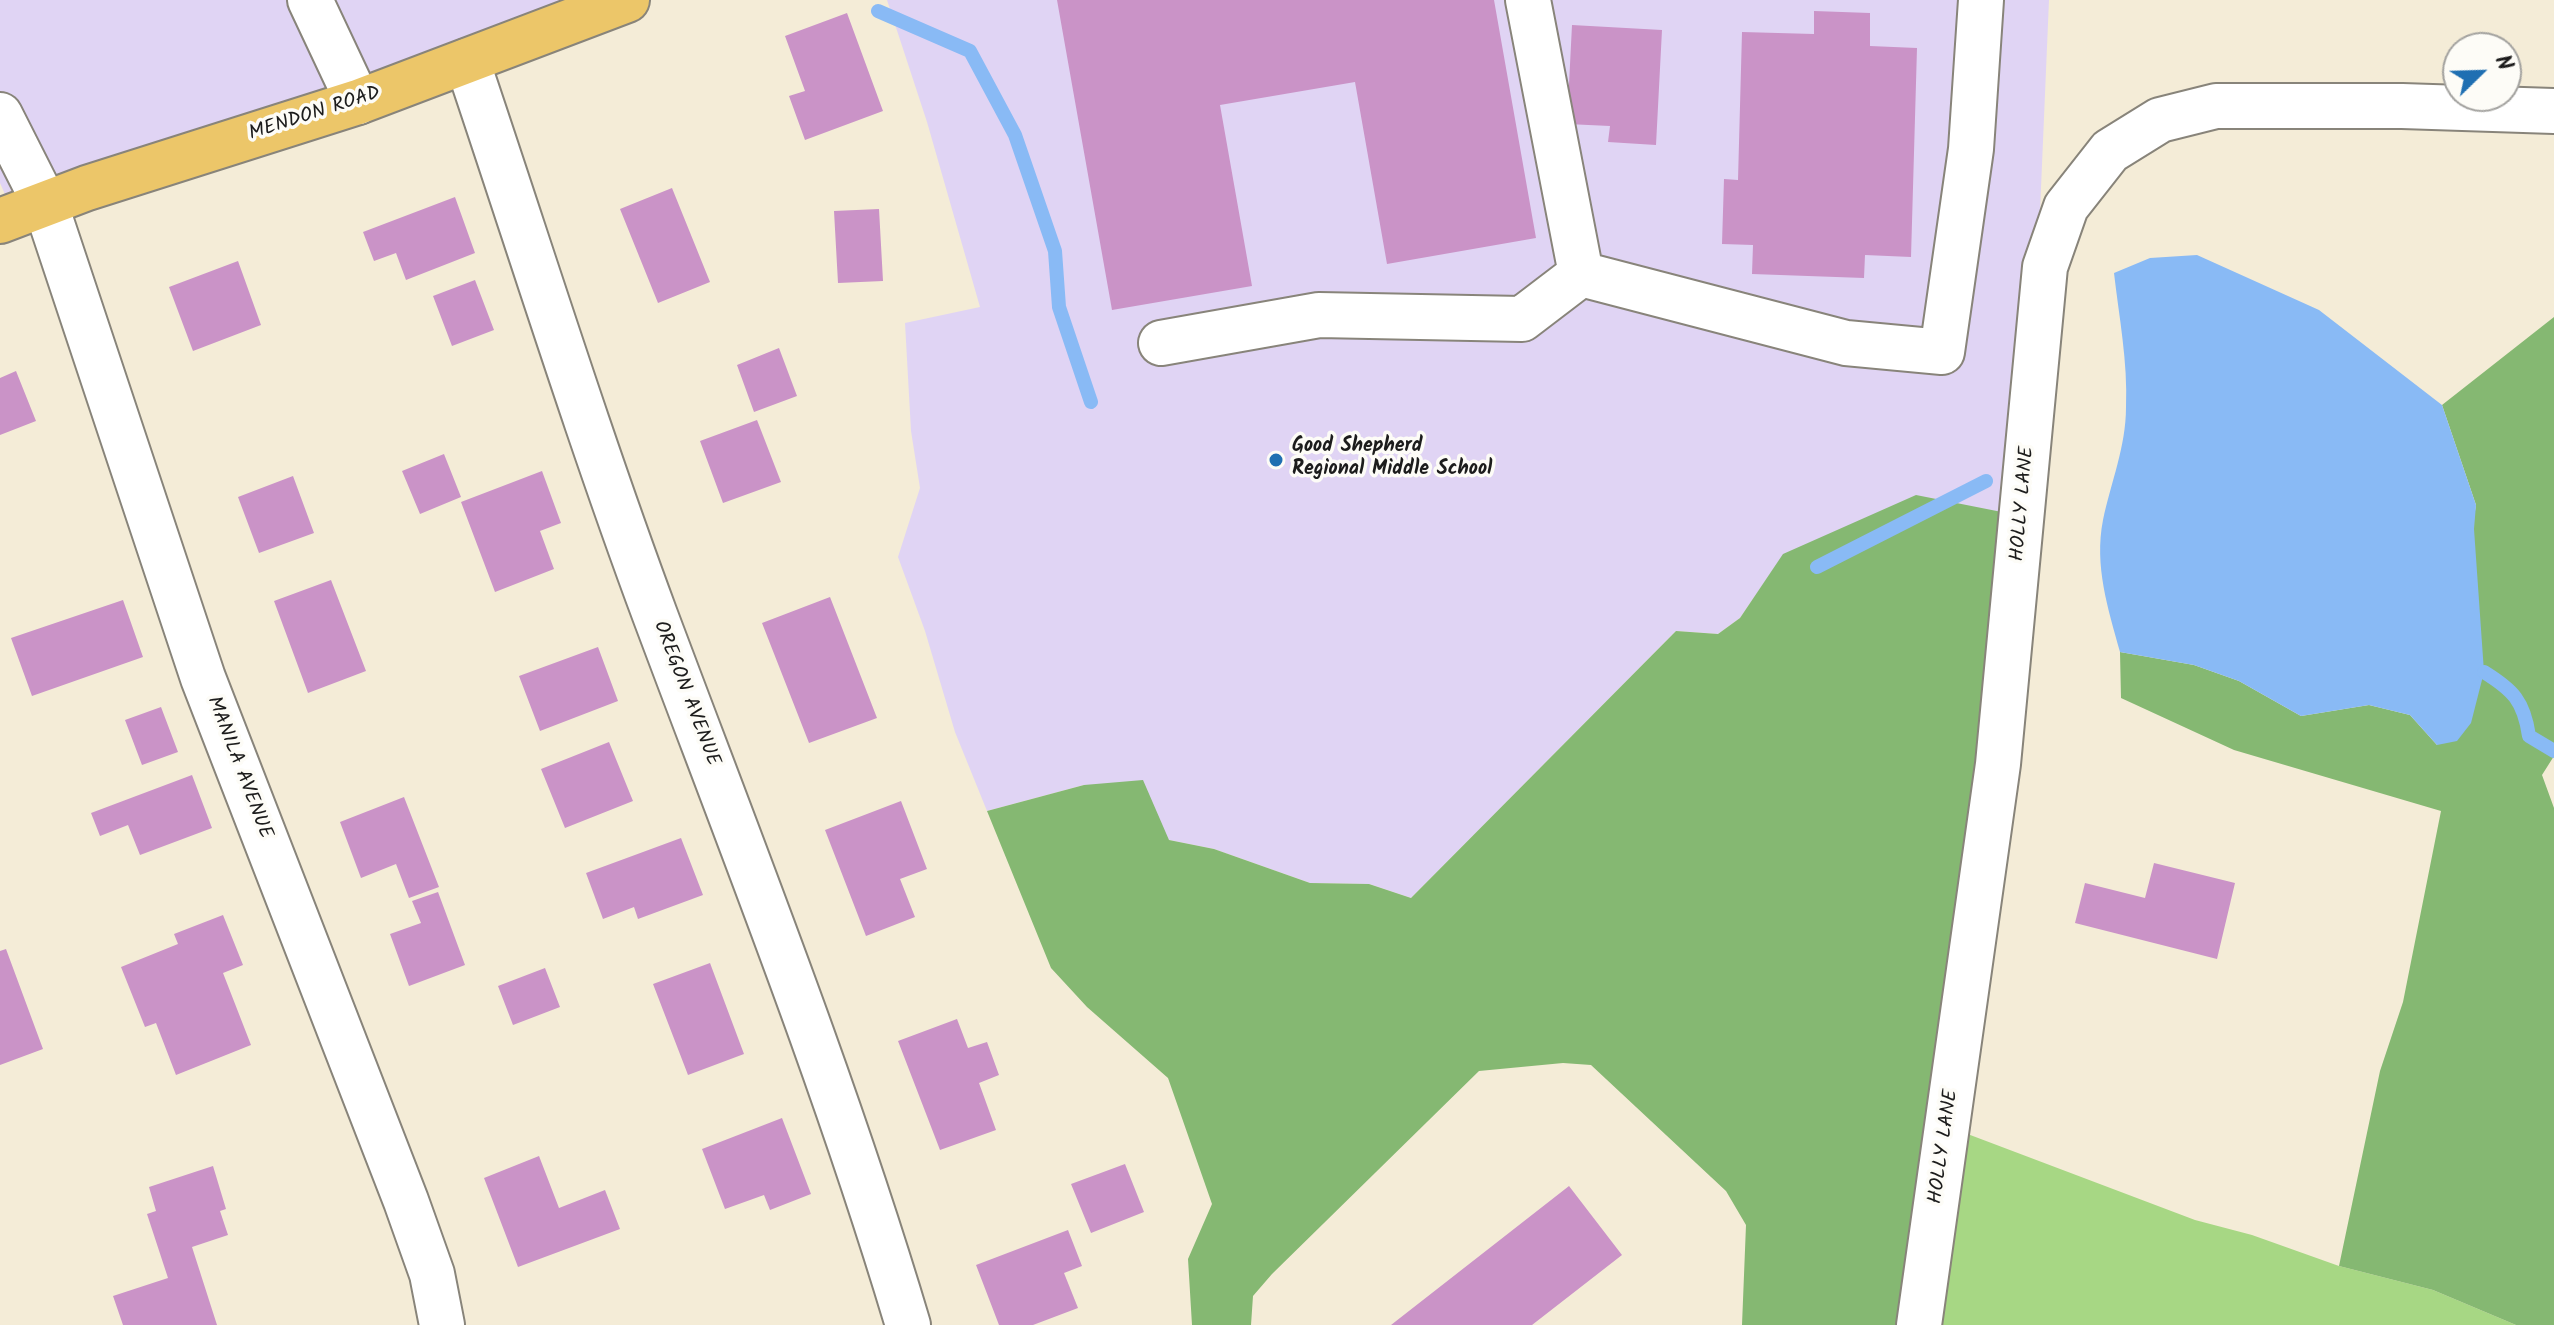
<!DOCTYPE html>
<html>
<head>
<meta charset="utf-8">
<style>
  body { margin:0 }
  #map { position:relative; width:2554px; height:1325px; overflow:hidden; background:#f4ecd7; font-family:Kalam,sans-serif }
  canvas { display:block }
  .north { position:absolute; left:2442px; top:32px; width:80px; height:80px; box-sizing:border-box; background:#fdfcf7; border:2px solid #a3a29f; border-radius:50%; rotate:67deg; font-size:22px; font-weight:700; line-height:32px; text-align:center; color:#1c1c1c }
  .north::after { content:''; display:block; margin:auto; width:28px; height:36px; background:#1f6fb2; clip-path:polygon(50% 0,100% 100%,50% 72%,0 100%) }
</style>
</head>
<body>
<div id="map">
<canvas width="2554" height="1325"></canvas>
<div class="north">N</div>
</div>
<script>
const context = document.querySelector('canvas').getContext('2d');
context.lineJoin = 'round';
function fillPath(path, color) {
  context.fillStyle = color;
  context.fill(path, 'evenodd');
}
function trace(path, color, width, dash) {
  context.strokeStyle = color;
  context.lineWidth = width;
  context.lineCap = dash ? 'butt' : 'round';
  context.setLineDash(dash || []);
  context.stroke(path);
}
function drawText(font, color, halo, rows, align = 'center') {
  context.font = font + ' Kalam,sans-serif';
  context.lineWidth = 7;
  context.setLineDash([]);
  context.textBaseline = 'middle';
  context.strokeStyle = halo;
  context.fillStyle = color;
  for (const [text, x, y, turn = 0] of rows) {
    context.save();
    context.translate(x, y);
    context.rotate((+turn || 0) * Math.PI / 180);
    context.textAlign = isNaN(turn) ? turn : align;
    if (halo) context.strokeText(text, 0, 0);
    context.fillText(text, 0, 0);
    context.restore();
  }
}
const built = new Path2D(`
  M 0,0 L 604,0 L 11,208 L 0,183 Z
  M 887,0 L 2049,0 L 2027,517 L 1784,554 L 1740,618 L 1718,634 L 1676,631 L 1411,898 L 1369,884 L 1310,883 L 1214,849 L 1169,840 L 1084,785 L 987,811 L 955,732 L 925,631 L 898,557 L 920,488 L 911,431 L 905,323 L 980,307 L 927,122 Z`);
const green = new Path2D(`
  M 1957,1130 L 2195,1220 L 2252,1235 L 2339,1266 L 2433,1290 L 2516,1325 L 1922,1325 Z`);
const forest = new Path2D(`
  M 2554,317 L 2554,756 L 2542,775 L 2554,808 L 2554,1325 L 2516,1325 L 2433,1290 L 2339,1266 L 2380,1071 L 2403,1002 L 2441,811 L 2234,750 L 2121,698 L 2120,652 L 2194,665 L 2239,681 L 2301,716 L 2369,705 L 2410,715 L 2437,745 L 2476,505 L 2442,405 Z
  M 1916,495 L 2027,517 L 1922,1325 L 1742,1325 L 1746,1225 L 1726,1191 L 1591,1065 L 1563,1063 L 1479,1071 L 1272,1274 L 1253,1296 L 1251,1325 L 1192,1325 L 1188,1259 L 1212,1204 L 1168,1078 L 1087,1007 L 1051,968 L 987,811 L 1084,785 L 1143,780 L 1169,840 L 1214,849 L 1310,883 L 1369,884 L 1411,898 L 1676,631 L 1718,634 L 1740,618 L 1783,554 Z`);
const water = new Path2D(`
  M 2197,255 L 2319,310 L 2442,405 L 2476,505 L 2474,529 L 2484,672 L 2471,723 L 2457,741 L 2437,745 L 2410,715 L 2369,705 L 2301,716 L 2239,681 L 2194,665 L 2120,652 C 2108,608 2094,566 2103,520 C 2111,482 2126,447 2126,407 C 2128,362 2119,317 2114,273 L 2150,258 Z`);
const stream = new Path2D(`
  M 878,11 L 970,51 L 1015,135 L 1055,251 L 1059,307 L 1091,402
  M 1817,567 L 1986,481
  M 2484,672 C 2513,690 2524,701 2529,736 L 2554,751`);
const building = new Path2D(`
  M 1057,0 L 1494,0 L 1536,238 L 1387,264 L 1355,82 L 1220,105 L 1252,286 L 1112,310 Z
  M 1814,11 L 1870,13 L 1870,46 L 1917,48 L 1911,257 L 1865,255 L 1864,278 L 1752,274 L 1753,245 L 1722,244 L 1724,179 L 1738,180 L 1742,32 L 1814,34 Z
  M 847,13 L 883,111 L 805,140 L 789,96 L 805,91 L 785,36 Z
  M 1572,25 L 1662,30 L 1656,145 L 1608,142 L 1610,126 L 1567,124 Z
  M 672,188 L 710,282 L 658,303 L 620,209 Z
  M 455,197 L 475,253 L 406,280 L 396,253 L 374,261 L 363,232 Z
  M 879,209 L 883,281 L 838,283 L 834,211 Z
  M 238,261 L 261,325 L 193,351 L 169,287 Z
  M 475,280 L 494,330 L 452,346 L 433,296 Z
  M 779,348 L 797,396 L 754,412 L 737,365 Z
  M 16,371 L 36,421 L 0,435 L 0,378 Z
  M 757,420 L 781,482 L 723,503 L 700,441 Z
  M 444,454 L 461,497 L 420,514 L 402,471 Z
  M 542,471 L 561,523 L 540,531 L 554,569 L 495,592 L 461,502 Z
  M 293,476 L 314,533 L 259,553 L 238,497 Z
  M 331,580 L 366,671 L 308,693 L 274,601 Z
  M 830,597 L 877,718 L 809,743 L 762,623 Z
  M 123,600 L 143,657 L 32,696 L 11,638 Z
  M 598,647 L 618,701 L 540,731 L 519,676 Z
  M 161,707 L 178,752 L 142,765 L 125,720 Z
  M 609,742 L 633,801 L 565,828 L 541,769 Z
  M 192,775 L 212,828 L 140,855 L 128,825 L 100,836 L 91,813 Z
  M 404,797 L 439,887 L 409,898 L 396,864 L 361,878 L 340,822 Z
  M 901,801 L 927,869 L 900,879 L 915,917 L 866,936 L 825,830 Z
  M 681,838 L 703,895 L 638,919 L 634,907 L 603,919 L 586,873 Z
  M 2154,863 L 2235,883 L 2217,959 L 2075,923 L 2085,883 L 2145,898 Z
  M 438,892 L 465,965 L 409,986 L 390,934 L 421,923 L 412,901 Z
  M 223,915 L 243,965 L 223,973 L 251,1045 L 176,1075 L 156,1023 L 145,1027 L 121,967 L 178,944 L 174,934 Z
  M 6,949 L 43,1049 L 0,1065 L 0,951 Z
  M 710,963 L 744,1054 L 688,1075 L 653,984 Z
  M 545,968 L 560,1007 L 513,1025 L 498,986 Z
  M 957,1019 L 968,1048 L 987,1042 L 999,1075 L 979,1083 L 996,1130 L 940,1150 L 898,1041 Z
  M 782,1118 L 811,1194 L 770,1210 L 764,1195 L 725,1209 L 702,1149 Z
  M 539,1156 L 559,1208 L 605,1190 L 620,1229 L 518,1267 L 484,1178 Z
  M 1125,1164 L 1144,1212 L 1091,1233 L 1071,1184 Z
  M 213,1166 L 226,1209 L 220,1211 L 228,1235 L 192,1247 L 217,1325 L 123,1325 L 113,1296 L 168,1278 L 147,1214 L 156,1211 L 149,1187 Z
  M 1569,1186 L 1622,1255 L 1532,1325 L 1391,1325 Z
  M 1068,1230 L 1082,1266 L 1064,1273 L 1078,1308 L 1033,1325 L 999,1325 L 976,1265 Z`);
const minor = new Path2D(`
  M 310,0 L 358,102
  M 1528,0 L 1581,274 L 1846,343 L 1942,352 L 1971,149 L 1981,0
  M 467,61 C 529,245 587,432 655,615 C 743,850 836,1084 908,1325
  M 0,115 L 46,206 L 203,678 L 406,1201 L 432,1274 L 442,1325
  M 1161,343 L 1319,315 L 1522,319 L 1581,274
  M 1919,1325 L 1998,764 L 2045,267 L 2066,207 L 2110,151 L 2160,120 L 2216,106 L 2402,106 L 2554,111`);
const major = new Path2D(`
  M 0,221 L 87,188 L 358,102 L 627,0`);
const markers = [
  [1276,460,8,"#1f6fb2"]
];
const streetNames = [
  ["MENDON ROAD",315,115,-18],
  ["HOLLY LANE",2024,504,-85],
  ["OREGON AVENUE",685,694,69],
  ["MANILA AVENUE",238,768,69],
  ["HOLLY LANE",1945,1147,-82]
];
const poiNames = [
  ["Good Shepherd",1292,448],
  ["Regional Middle School",1292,471]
];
fillPath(built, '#e0d4f4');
fillPath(green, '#a7d784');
fillPath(forest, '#85b872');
fillPath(water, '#89baf5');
trace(stream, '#89baf5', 14);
fillPath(building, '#ca93c7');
trace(minor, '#88847a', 48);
trace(major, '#88847a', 48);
trace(minor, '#fff', 44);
trace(major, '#ecc669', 44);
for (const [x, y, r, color] of markers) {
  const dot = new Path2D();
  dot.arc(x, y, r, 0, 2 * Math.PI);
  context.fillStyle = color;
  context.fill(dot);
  trace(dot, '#fdfcf7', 3);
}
drawText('20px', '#1c1c1c', '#fdfcf7', streetNames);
drawText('bold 20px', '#1c1c1c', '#fdfcf7', poiNames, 'left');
</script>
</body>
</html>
